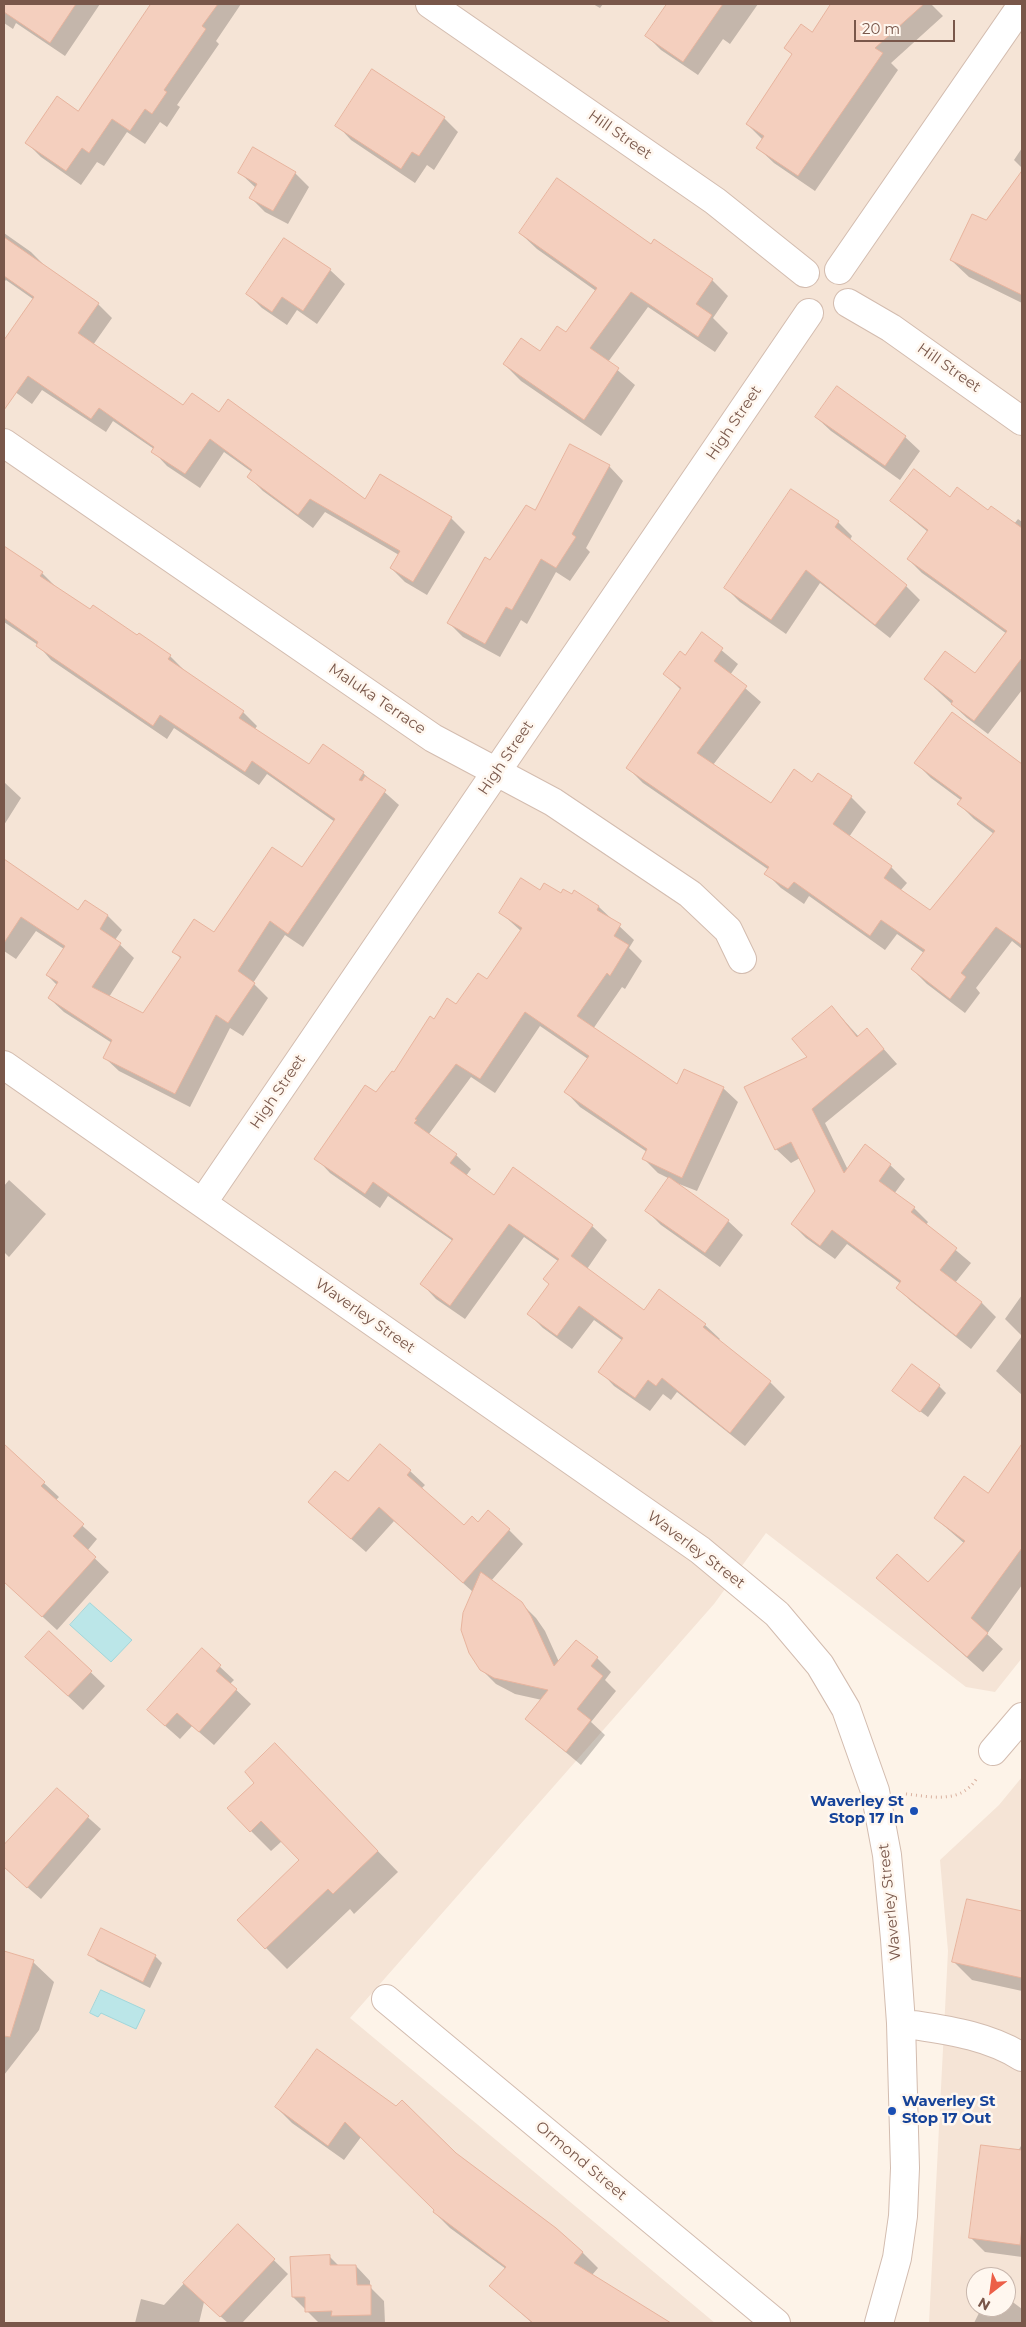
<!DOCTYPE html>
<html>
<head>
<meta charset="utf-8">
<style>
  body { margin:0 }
  #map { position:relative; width:1026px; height:2327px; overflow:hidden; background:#fdf3e8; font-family:Montserrat,sans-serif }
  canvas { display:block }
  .frame { position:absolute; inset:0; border:5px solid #79574a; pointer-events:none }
  .north { position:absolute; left:966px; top:2267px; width:50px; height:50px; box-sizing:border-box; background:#fff7ef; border:1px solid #c9b7ad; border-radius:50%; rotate:210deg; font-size:14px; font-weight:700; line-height:20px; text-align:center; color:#79574a }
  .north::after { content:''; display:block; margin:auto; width:18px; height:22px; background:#ec5f48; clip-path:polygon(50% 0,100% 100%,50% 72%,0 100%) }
  .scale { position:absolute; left:854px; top:20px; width:101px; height:22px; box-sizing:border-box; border:2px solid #79574a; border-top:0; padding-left:6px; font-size:15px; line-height:18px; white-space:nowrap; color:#79574a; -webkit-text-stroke:4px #fff7ef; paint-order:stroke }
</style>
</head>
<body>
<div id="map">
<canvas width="1026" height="2327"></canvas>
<div class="frame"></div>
<div class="north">N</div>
<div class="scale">20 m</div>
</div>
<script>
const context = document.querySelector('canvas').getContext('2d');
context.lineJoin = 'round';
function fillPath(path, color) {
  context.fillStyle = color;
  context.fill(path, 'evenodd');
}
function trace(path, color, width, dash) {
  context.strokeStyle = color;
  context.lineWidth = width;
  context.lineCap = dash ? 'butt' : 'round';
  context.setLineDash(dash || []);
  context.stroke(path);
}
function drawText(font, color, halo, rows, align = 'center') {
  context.font = font + ' Montserrat,sans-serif';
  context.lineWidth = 5;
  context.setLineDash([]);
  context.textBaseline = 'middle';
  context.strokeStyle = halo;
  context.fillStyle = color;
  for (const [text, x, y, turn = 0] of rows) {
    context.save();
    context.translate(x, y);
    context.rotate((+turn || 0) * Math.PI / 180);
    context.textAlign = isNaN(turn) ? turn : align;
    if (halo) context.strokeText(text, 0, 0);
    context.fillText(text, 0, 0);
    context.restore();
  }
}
const residential = new Path2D(`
  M 4,4 L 1022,4 L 1022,1658 L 995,1692 L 966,1687 L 766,1533 L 714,1604 L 350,2018 L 715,2323 L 4,2323 Z
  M 1022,1777 L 1022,2323 L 929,2323 L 948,1951 L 940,1860 L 999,1805 ZM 976,2277 L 1006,2277 L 1006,2307 L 976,2307 Z`);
const water = new Path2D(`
  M 90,1603 L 132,1640 L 111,1662 L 70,1625 Z
  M 101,1990 L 145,2010 L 136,2029 L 101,2013 L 98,2017 L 90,2013 Z`);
const shadow = new Path2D(`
  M 4,4 L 100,4 L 65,56 L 16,23 L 13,29 L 4,23 Z
  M 151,4 L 241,4 L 216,41 L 219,44 L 177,105 L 180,107 L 167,127 L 160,122 L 145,144 L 127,132 L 104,166 L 97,162 L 81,185 L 41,157 L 27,143 L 79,113 Z
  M 593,4 L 603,4 L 600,8 Z
  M 668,4 L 758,4 L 730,44 L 723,39 L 698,75 L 661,50 L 647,36 Z
  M 833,4 L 931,4 L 943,16 L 891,63 L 898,70 L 815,191 L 774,163 L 758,148 L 763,140 L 747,124 L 793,55 L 786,48 L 812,34 Z
  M 444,118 L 458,132 L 434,170 L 427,165 L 415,183 L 351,140 L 337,125 Z
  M 1022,148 L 1022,168 L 1014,160 Z
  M 240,173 L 295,173 L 309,187 L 288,224 L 265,212 L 251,198 L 256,188 Z
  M 1022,173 L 1022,303 L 969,277 L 951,260 L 986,222 Z
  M 4,233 L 31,252 L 45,266 L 98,304 L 112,318 L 93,345 L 184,407 L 219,414 L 365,501 L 451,518 L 465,532 L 427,595 L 405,582 L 391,568 L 399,555 L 325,512 L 313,528 L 263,491 L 249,477 L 252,472 L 224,452 L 200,488 L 167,466 L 153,451 L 154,449 L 113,421 L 106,432 L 42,390 L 32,404 L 4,384 L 4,342 L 33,299 L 6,280 L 4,282 Z
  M 520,233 L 651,245 L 712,280 L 728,296 L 713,318 L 728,333 L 715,352 L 648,307 L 608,362 L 635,385 L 601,436 L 521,381 L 504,364 L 540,353 L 567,334 L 596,291 L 537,249 Z
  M 284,240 L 330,270 L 345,284 L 317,324 L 297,310 L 287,325 L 262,308 L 248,294 Z
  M 837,388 L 905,437 L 920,451 L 900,480 L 831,431 L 816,417 Z
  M 609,466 L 623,481 L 586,548 L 590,552 L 570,581 L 556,572 L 527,624 L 521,620 L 500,657 L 463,637 L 449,623 L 490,562 L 535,512 Z
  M 950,498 L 988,512 L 1014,524 L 1018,519 L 1022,522 L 1022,690 L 988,734 L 967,718 L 925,679 L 975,675 L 1007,634 L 922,573 L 908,559 L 928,532 L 891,501 Z
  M 838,522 L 852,536 L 850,540 L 906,586 L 920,600 L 890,638 L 820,583 L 786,634 L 740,602 L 726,588 Z
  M 4,547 L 42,573 L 56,587 L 91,611 L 170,656 L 184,670 L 183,671 L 243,712 L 257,726 L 255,729 L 310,766 L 363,773 L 399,805 L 303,947 L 285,935 L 253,983 L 268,998 L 243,1036 L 230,1028 L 190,1107 L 119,1071 L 104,1057 L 112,1043 L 64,1012 L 49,998 L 57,985 L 47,975 L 64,949 L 36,931 L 16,959 L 4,951 L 4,861 L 79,912 L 85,902 L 108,916 L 122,930 L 115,940 L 134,958 L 109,997 L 144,1015 L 181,959 L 174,951 L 214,934 L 302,869 L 335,822 L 267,774 L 259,785 L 174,728 L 167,739 L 51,660 L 38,645 L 4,622 Z
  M 702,634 L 738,664 L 730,675 L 761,702 L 713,765 L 771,805 L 813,784 L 851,797 L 866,812 L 849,837 L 891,867 L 907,883 L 900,891 L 930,911 L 994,834 L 974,819 L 959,804 L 962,801 L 931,778 L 916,763 L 1016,762 L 1022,767 L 1022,949 L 1012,941 L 976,988 L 980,993 L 965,1013 L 927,984 L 912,969 L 924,953 L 897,934 L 885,950 L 809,896 L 804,904 L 781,888 L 766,873 L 769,870 L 643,783 L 628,768 L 681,690 L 665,674 L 685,657 Z
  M 4,782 L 21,798 L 4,825 Z
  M 540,892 L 572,896 L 575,892 L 599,907 L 634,940 L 629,948 L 642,961 L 625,989 L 622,987 L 593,1029 L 678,1086 L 723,1088 L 738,1102 L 697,1191 L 674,1182 L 728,1221 L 743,1235 L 720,1267 L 661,1225 L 647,1211 L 670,1179 L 658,1173 L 644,1159 L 647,1152 L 580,1107 L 566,1092 L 588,1059 L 540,1026 L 495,1093 L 471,1077 L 429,1134 L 456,1155 L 471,1169 L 466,1176 L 494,1196 L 592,1226 L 607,1240 L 587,1269 L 644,1311 L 705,1325 L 720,1339 L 718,1341 L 770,1382 L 785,1397 L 745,1446 L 677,1392 L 671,1400 L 663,1394 L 650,1411 L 614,1386 L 600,1371 L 623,1341 L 594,1320 L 572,1349 L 543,1328 L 529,1314 L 550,1285 L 544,1279 L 558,1261 L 524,1237 L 465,1319 L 436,1299 L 422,1284 L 453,1241 L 388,1196 L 380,1208 L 330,1173 L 316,1158 L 394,1074 L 434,1021 L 487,981 L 521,931 L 501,913 Z
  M 832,1007 L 859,1037 L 867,1030 L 897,1064 L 825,1123 L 848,1170 L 865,1146 L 890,1165 L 905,1179 L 894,1194 L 914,1208 L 928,1222 L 926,1225 L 971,1263 L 955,1283 L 982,1303 L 996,1317 L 971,1349 L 912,1302 L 897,1288 L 901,1284 L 847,1244 L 835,1259 L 806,1238 L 792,1224 L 817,1191 L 800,1158 L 791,1163 L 776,1149 L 809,1057 Z
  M 9,1180 L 46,1214 L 9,1257 L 4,1252 L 4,1186 Z
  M 1022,1295 L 1022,1395 L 996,1371 L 1022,1336 L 1005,1319 Z
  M 939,1386 L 946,1393 L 928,1417 L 901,1397 Z
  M 4,1446 L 59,1497 L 55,1501 L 97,1539 L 87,1551 L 109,1572 L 57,1630 L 6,1583 L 4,1585 Z
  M 380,1446 L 410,1471 L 425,1485 L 421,1489 L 464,1527 L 478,1524 L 488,1511 L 509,1530 L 523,1544 L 491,1581 L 521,1603 L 536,1618 L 545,1631 L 559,1662 L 597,1658 L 611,1672 L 605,1680 L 616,1691 L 591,1722 L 605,1735 L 581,1765 L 526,1719 L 542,1700 L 515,1694 L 496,1684 L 481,1669 L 473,1592 L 394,1521 L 366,1552 L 309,1502 L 348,1483 Z
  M 1022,1446 L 1022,1585 L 987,1634 L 1003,1649 L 983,1672 L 894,1593 L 928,1584 L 965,1544 L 935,1518 L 988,1495 Z
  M 50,1633 L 105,1686 L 83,1710 L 41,1671 Z
  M 202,1650 L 234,1680 L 230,1684 L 251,1704 L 214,1745 L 192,1726 L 180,1739 L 163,1724 Z
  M 296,1766 L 398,1872 L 354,1914 L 350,1909 L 287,1969 L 266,1948 L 301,1860 L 282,1841 L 271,1851 L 251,1831 Z
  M 57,1790 L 101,1829 L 41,1899 L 4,1867 L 4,1848 Z
  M 968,1900 L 1022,1912 L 1022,1991 L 972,1980 L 954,1962 Z
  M 102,1930 L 155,1956 L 162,1963 L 150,1988 L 97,1961 L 90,1954 Z
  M 4,1953 L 33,1962 L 54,1982 L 39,2030 L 4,2075 Z
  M 317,2051 L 582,2252 L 598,2268 L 592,2275 L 668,2323 L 532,2323 L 491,2286 L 506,2269 L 450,2228 L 434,2212 L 436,2210 L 361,2137 L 344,2160 L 292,2123 L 276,2107 Z
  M 1022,2144 L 1022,2257 L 985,2252 L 971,2238 Z
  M 238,2225 L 288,2274 L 242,2323 L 228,2323 L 204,2302 L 199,2323 L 135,2323 L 141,2299 L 164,2305 Z
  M 329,2256 L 339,2266 L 356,2266 L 370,2281 L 370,2287 L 384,2301 L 385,2323 L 319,2323 L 293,2297 Z
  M 1006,2297 L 1022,2309 L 1022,2323 L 974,2323 L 982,2307 L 1006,2307 Z`);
const building = new Path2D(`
  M 4,4 L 76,4 L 50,43 L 4,12 Z
  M 151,4 L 218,4 L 202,26 L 206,29 L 164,90 L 167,92 L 152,114 L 145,109 L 130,131 L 112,119 L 89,153 L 82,148 L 66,171 L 25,143 L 57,96 L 78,111 Z
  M 667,4 L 723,4 L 683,62 L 645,36 Z
  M 831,4 L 924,4 L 875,48 L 883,53 L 798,176 L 756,148 L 764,136 L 746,124 L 792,54 L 784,48 L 801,24 L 812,32 Z
  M 372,69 L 445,117 L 419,156 L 412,152 L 401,169 L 335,126 Z
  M 253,147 L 296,172 L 273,211 L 249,198 L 257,184 L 238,173 Z
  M 1022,171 L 1022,295 L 950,260 L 972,214 L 986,220 Z
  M 557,178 L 651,244 L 654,239 L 713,279 L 696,304 L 712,315 L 698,337 L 631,292 L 590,348 L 619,368 L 584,420 L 503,364 L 521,338 L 540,351 L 557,326 L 566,332 L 597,288 L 519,233 Z
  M 4,237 L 99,303 L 78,333 L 183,405 L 192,393 L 219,412 L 228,399 L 365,499 L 380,474 L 452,517 L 413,582 L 390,568 L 400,551 L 310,499 L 298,515 L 247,477 L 252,470 L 210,439 L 185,474 L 151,452 L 154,447 L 99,408 L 91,419 L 28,376 L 4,410 L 4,340 L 34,297 L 4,276 Z
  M 284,238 L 331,269 L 303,311 L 282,297 L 272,312 L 246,294 Z
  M 837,386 L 906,436 L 885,466 L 815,417 Z
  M 570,444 L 610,465 L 572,534 L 576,537 L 556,568 L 541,559 L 512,610 L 506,607 L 485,644 L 447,623 L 485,557 L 490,560 L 526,505 L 535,510 Z
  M 914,469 L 950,497 L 957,487 L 988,510 L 991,506 L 1022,528 L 1022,658 L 974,721 L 951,704 L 953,701 L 924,679 L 945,651 L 975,673 L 1007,631 L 907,559 L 928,530 L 890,501 Z
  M 791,489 L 839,521 L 835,527 L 907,585 L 875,625 L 806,570 L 771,620 L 724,588 Z
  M 4,546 L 43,572 L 40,576 L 90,609 L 93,605 L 137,635 L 139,633 L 171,655 L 168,659 L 244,711 L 239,718 L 309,764 L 323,744 L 364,772 L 359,780 L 362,781 L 365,776 L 386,790 L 288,934 L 270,921 L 238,971 L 255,983 L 228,1023 L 216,1015 L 175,1094 L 103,1058 L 112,1040 L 48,998 L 58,982 L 46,975 L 65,946 L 21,917 L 4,943 L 4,859 L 78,910 L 85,900 L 108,915 L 100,929 L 121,943 L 92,987 L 143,1013 L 181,957 L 172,952 L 194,919 L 214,932 L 272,847 L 302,867 L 335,819 L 252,761 L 245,772 L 160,715 L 153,726 L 36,646 L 38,642 L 4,618 Z
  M 702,632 L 723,648 L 714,661 L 747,686 L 697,753 L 771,803 L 794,769 L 812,782 L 818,773 L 852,796 L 833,824 L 892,866 L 884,878 L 930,910 L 995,831 L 957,804 L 962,798 L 914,763 L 952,712 L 1022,764 L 1022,945 L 996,927 L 961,973 L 966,977 L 950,999 L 911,969 L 925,950 L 881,920 L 870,936 L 794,882 L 788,889 L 764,874 L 769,867 L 626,768 L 681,688 L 663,674 L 680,651 L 685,655 Z
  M 521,878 L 540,890 L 544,883 L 561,893 L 563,889 L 572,894 L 574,890 L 599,906 L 597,910 L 621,924 L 614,936 L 629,945 L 610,976 L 607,973 L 577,1016 L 677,1084 L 684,1069 L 724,1087 L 682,1178 L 642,1159 L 647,1149 L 564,1092 L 589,1056 L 525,1012 L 480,1079 L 456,1064 L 415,1119 L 417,1120 L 414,1123 L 457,1154 L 450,1163 L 494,1195 L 513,1167 L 593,1225 L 571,1256 L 644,1310 L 659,1289 L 706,1324 L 703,1327 L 771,1381 L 730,1433 L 662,1378 L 656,1386 L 648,1380 L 635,1398 L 598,1372 L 623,1338 L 579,1306 L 557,1336 L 527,1314 L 549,1284 L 543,1279 L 559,1259 L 509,1224 L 450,1306 L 420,1284 L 453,1239 L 373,1182 L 365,1194 L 314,1159 L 365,1085 L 376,1092 L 392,1071 L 394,1072 L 430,1016 L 434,1019 L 447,998 L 456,1004 L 478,973 L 487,979 L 522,928 L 499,913 Z
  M 832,1006 L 857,1037 L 867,1028 L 884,1049 L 812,1109 L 844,1173 L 865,1144 L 891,1164 L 879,1181 L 915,1207 L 911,1212 L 957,1248 L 940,1270 L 982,1302 L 956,1336 L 896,1288 L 901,1281 L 832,1230 L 820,1246 L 791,1224 L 815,1191 L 791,1142 L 775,1150 L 744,1087 L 807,1057 L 792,1039 Z
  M 669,1177 L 729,1220 L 705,1253 L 645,1211 Z
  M 912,1364 L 940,1385 L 920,1412 L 892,1391 Z
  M 4,1444 L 45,1482 L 41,1486 L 84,1524 L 73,1536 L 96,1557 L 42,1617 L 4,1582 Z
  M 380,1444 L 411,1470 L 407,1475 L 464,1525 L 472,1516 L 478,1522 L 488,1510 L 510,1529 L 463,1583 L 379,1507 L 351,1539 L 308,1502 L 335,1471 L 348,1481 Z
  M 1022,1444 L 1022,1548 L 971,1618 L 988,1633 L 967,1657 L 876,1578 L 897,1554 L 928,1582 L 965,1541 L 934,1518 L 964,1476 L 988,1493 Z
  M 481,1572 L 522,1602 L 531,1616 L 554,1666 L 576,1640 L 598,1657 L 591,1666 L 603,1676 L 577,1709 L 591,1720 L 566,1752 L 525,1719 L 548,1690 L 494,1678 L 480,1670 L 469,1653 L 461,1630 L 463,1613 Z
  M 49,1631 L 92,1671 L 68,1696 L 25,1657 Z
  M 202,1648 L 221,1665 L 216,1671 L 237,1689 L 199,1732 L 177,1713 L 165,1726 L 147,1710 Z
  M 275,1743 L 378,1851 L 333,1894 L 328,1889 L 265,1949 L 237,1920 L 299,1860 L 261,1821 L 250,1832 L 227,1808 L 254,1783 L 245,1772 Z
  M 57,1788 L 89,1816 L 27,1888 L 4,1867 L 4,1845 Z
  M 967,1899 L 1022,1911 L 1022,1978 L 952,1962 Z
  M 101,1928 L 156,1955 L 143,1982 L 88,1955 Z
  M 4,1951 L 34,1960 L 10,2037 L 4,2036 Z
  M 317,2049 L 396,2106 L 402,2100 L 456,2153 L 556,2228 L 583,2252 L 574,2263 L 671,2323 L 533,2323 L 489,2286 L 506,2267 L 433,2212 L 434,2210 L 345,2122 L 328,2146 L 275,2107 Z
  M 981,2145 L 1022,2150 L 1022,2227 L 1020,2245 L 969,2238 Z
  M 238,2224 L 275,2259 L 220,2317 L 183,2283 Z
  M 330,2255 L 330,2265 L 356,2265 L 357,2285 L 371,2285 L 371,2315 L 331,2316 L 332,2311 L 305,2312 L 305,2297 L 292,2297 L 290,2257 Z`);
const path = new Path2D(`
  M 906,1794 C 933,1797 961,1804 977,1778`);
const minor = new Path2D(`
  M 430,4 L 715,201 L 805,273
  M 839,270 L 1022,5
  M 848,303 L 891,328 L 1022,421
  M 4,443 L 433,738 L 553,802 L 690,894 L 728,930 L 742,959
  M 4,1065 L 700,1550 L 777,1614 L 820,1665 L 846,1709 L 875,1791 L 887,1855 L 895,1939 L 901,2023 L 905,2168 L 903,2216 L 897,2258 L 879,2323
  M 203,1202 L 809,313
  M 993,1751 L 1022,1717
  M 386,1999 L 776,2323
  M 901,2023 C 944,2030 985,2034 1022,2057`);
const markers = [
  [914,1811,5,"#1a4fb4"],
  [892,2111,5,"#1a4fb4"]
];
const streetNames = [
  ["Hill Street",620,135,35],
  ["Hill Street",949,368,35],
  ["High Street",734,423,-56],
  ["Maluka Terrace",377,699,34],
  ["High Street",506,758,-56],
  ["High Street",278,1092,-56],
  ["Waverley Street",365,1316,35],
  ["Waverley Street",696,1550,37],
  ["Waverley Street",890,1902,-96],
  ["Ormond Street",581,2161,40]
];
const transitNames = [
  ["Waverley St",904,1802],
  ["Stop 17 In",904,1819],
  ["Waverley St",902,2102,"left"],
  ["Stop 17 Out",902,2119,"left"]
];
fillPath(residential, '#f5e4d6');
fillPath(water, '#bbe6e8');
trace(water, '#a0d7db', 1);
fillPath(shadow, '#0003');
fillPath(building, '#f4cfbe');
trace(building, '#e8b49e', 1);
trace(minor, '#d3bcaf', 30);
trace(path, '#dab2a0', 3, [1, 4]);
trace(minor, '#fff', 28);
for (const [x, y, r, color] of markers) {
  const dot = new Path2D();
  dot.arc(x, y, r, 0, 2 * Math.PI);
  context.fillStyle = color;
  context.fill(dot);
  trace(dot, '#fff7ef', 2);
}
drawText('15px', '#79574a', '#fff7ef', streetNames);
drawText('bold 15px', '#164399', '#fff7ef', transitNames, 'right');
</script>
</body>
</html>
